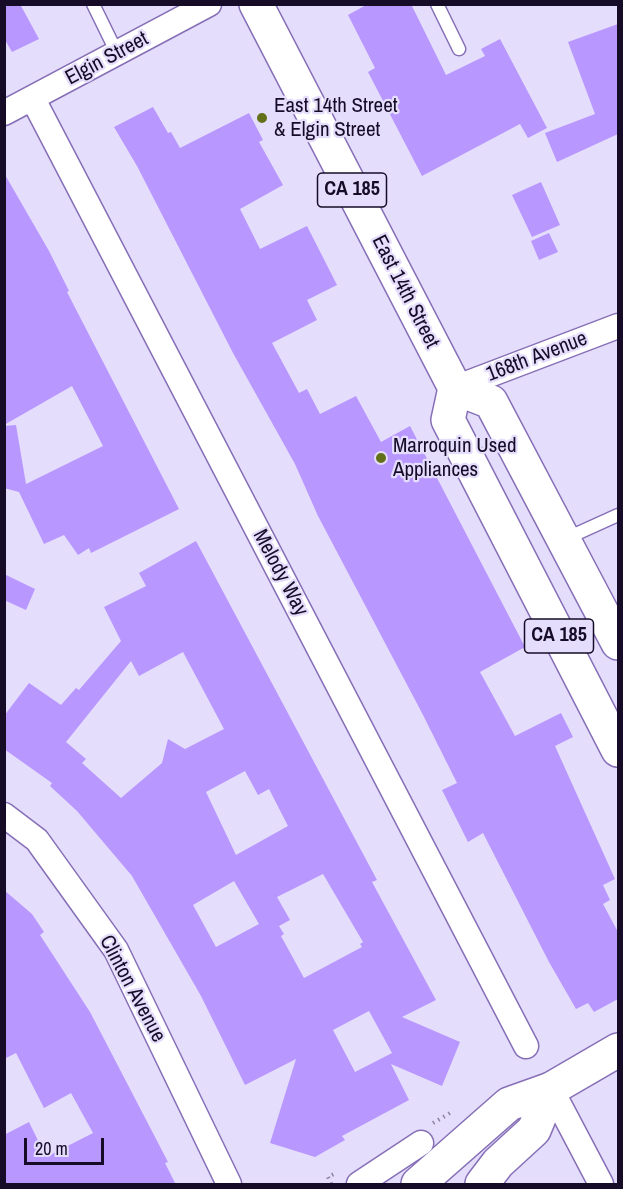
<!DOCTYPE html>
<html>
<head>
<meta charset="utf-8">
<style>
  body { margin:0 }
  #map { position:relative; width:623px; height:1189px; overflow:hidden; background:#e5ddfc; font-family:"Archivo Narrow",sans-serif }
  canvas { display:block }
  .frame { position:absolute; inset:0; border:6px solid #160c27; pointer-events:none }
  .scale { position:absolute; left:24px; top:1138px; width:80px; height:27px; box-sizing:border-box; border:3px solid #160c27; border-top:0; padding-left:8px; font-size:18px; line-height:21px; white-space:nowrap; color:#160c27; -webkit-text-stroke:4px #e5ddfc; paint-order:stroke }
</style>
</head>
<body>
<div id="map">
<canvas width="623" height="1189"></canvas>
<div class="frame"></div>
<div class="scale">20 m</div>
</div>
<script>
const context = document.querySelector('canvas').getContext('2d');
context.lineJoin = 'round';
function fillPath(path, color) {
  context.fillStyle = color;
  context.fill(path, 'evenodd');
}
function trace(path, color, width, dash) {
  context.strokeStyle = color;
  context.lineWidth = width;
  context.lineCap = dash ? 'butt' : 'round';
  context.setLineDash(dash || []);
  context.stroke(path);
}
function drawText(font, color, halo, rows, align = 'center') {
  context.font = font + ' "Archivo Narrow",sans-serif';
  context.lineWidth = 4.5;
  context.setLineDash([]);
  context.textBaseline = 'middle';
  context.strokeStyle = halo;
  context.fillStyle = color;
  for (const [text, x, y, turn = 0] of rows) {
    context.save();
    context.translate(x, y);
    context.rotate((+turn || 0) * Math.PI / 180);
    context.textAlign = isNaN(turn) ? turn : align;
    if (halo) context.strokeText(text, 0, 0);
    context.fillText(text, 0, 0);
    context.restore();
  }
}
const building = new Path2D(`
  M 4,4 L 20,4 L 39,39 L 12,52 L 4,38 Z
  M 368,4 L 411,4 L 446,75 L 485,56 L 481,49 L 500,39 L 547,128 L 528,138 L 520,124 L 422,176 L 368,72 L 375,68 L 348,15 Z
  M 618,24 L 618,134 L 557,162 L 545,133 L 595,114 L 568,42 Z
  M 153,107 L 168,133 L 171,132 L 180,148 L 249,113 L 263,140 L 259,142 L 283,185 L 240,209 L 260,249 L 307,226 L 337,285 L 307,300 L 317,320 L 272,343 L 299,393 L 307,389 L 320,414 L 356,396 L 381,442 L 410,426 L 525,647 L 480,672 L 515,736 L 561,713 L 573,737 L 555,746 L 615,879 L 603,885 L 610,900 L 603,904 L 618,932 L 618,999 L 594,1012 L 588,1003 L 576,1009 L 549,962 L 483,833 L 468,842 L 442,790 L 457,783 L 422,713 L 318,516 L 295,464 L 233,353 L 137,166 L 114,127 Z
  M 4,173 L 49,251 L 69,291 L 67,292 L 179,509 L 91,553 L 89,548 L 78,555 L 64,535 L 44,544 L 19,492 L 4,488 L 4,426 L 16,425 L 26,484 L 103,446 L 72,386 L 4,425 Z
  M 541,182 L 560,225 L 532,237 L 512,195 Z
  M 549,233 L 558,252 L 539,260 L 531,241 Z
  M 196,541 L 377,880 L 372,882 L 436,1000 L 402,1017 L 460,1042 L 442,1086 L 391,1064 L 409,1100 L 342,1136 L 345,1140 L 315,1157 L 270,1143 L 296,1059 L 245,1085 L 201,996 L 132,876 L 77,811 L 50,786 L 52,783 L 4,749 L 4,716 L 29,683 L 61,705 L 76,688 L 79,690 L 121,641 L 104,607 L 146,586 L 139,573 ZM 183,652 L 224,729 L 185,749 L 168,739 L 162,763 L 121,798 L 82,763 L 86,759 L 66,742 L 131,661 L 139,676 ZM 245,771 L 258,795 L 269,789 L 288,826 L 236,855 L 206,792 ZM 323,874 L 363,942 L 360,944 L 362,947 L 304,978 L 281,936 L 284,934 L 279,926 L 290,920 L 277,897 ZM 234,881 L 259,924 L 216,947 L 193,905 ZM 369,1011 L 392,1053 L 355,1072 L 333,1030 Z
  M 4,574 L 35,589 L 26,610 L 4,600 Z
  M 4,890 L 32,914 L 44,932 L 40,935 L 90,1012 L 168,1162 L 165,1163 L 176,1185 L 4,1185 L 4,1135 L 29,1122 L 46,1157 L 93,1133 L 71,1093 L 44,1108 L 16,1053 L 4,1059 Z`);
const path = new Path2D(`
  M 433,1123 L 450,1113
  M 331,1184 L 328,1177 L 336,1173`);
const lane = new Path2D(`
  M 93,4 L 117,53
  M 437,4 L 459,49
  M 565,539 L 618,515`);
const street = new Path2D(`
  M 33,99 L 526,1046
  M 4,113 L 209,4
  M 455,388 L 618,326
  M 4,815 L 37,840 L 116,950 L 229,1184
  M 551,1089 L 601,1184
  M 359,1184 L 421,1143`);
const primary = new Path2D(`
  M 256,4 L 455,388 L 448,420 L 618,750
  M 455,388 L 491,402 L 618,643
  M 551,1089 L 618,1050`);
const highway = new Path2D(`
  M 418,1184 L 509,1104 L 551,1089
  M 482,1184 L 498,1163 L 534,1130 L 551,1089`);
const markers = [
  [262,118,6,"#63701a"],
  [381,458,6,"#63701a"]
];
const shields = [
  [352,190,69],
  [559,636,69]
];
const shieldNames = [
  ["CA 185",352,190],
  ["CA 185",559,636]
];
const streetNames = [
  ["Elgin Street",107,59,-28],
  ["East 14th Street",405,292,63],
  ["168th Avenue",537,357,-21],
  ["Melody Way",280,573,62],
  ["Clinton Avenue",132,989,62]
];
const poiNames = [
  ["East 14th Street",274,106],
  ["& Elgin Street",274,130],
  ["Marroquin Used",393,446],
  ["Appliances",393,470]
];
fillPath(building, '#b897ff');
trace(lane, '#866fb6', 15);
trace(street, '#866fb6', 27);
trace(primary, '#866fb6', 36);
trace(highway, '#866fb6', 36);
trace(path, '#8d84a1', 4, [1.5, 4.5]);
trace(lane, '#fff', 12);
trace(street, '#fff', 24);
trace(primary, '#fff', 33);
trace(highway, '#fff', 33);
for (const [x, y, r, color] of markers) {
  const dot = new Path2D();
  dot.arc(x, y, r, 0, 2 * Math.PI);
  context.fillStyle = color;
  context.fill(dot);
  trace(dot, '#e5ddfc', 2);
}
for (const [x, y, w] of shields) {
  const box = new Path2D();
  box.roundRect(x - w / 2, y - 17, w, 34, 4.5);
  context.fillStyle = '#e5ddfc';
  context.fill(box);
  trace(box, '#160c27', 1.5);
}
drawText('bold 20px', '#160c27', null, shieldNames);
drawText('21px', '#160c27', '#e5ddfc', streetNames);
drawText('21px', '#160c27', '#e5ddfc', poiNames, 'left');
</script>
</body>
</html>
